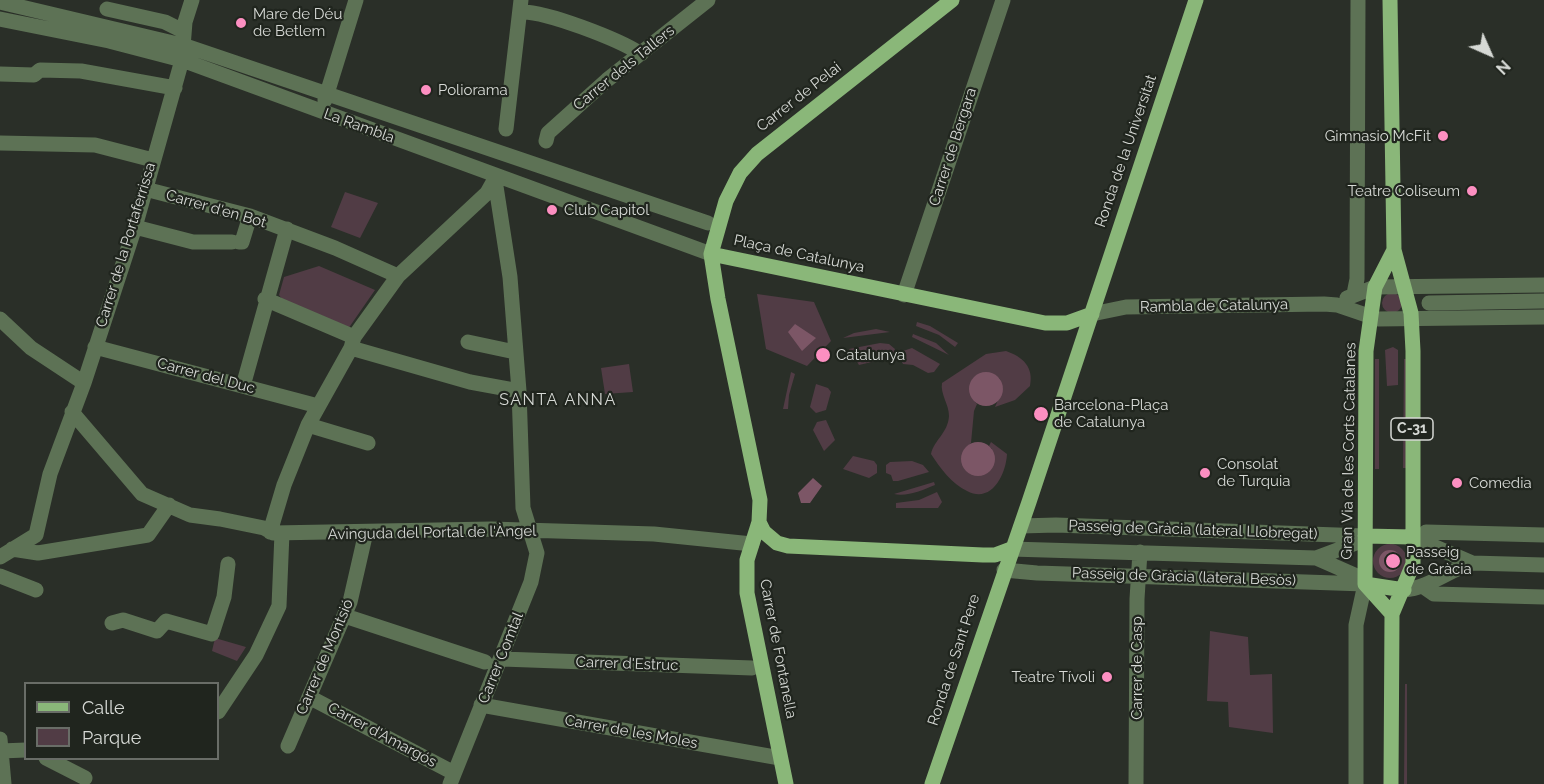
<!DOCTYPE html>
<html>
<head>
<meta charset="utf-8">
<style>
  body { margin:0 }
  #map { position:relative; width:1544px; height:784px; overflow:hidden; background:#2a2f28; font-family:Raleway,sans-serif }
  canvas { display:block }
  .legend { position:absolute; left:24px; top:682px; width:195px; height:78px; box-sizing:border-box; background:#20251e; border:2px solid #696d67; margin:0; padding:8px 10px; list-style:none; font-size:18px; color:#d6d9d5 }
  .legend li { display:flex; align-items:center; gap:12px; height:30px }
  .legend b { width:30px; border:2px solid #696d67 }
  .north { position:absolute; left:1460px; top:24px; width:60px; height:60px; -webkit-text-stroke:4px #20251e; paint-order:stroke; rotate:135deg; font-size:16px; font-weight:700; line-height:24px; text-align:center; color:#d6d9d5 }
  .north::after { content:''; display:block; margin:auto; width:21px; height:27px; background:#d6d9d5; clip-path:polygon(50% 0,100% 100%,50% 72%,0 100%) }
</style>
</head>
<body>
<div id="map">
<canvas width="1544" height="784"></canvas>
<ul class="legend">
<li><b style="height:8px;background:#8ab779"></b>Calle</li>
<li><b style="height:16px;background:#513c45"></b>Parque</li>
</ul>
<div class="north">N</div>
</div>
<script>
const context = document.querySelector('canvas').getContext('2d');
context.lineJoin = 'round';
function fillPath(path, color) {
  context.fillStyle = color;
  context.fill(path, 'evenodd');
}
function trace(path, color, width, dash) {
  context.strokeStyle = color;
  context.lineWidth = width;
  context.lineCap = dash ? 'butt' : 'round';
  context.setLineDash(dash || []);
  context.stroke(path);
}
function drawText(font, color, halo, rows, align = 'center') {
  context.font = font + ' Raleway,sans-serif';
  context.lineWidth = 4.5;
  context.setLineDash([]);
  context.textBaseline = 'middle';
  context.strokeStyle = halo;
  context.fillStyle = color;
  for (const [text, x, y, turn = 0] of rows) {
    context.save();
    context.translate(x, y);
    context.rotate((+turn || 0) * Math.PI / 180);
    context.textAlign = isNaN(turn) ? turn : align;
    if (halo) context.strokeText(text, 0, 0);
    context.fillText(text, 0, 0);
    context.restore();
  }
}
const green = new Path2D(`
  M 345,192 L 378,203 L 360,238 L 331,227 Z
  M 319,266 L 375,290 L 348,329 L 282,299 L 279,295 L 284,277 Z
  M1382 303a10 10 0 1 1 20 0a10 10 0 1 1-20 0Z
  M 757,294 L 814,302 L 831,341 L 807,366 L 766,349 Z
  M 917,322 L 930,326 L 958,343 L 955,347 L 939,335 L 916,326 Z
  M 876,329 L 890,332 L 843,338 L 854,333 Z
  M 913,334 L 936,343 L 949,355 L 912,337 Z
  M 880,343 L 889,344 L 895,349 L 893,357 L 859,365 L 849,349 Z
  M 1393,347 L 1398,350 L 1398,385 L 1387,386 L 1385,350 Z
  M 912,348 L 940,364 L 934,372 L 928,373 L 913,365 L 903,364 L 901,360 L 903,351 Z
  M 1006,351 C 1023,357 1034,367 1030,386 L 1015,400 L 995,407 L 1003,389 L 1000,379 L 991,373 C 987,374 980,374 976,376 C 966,382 971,398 977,404 L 974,411 L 971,443 L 964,450 L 961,459 L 976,475 L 985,474 L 992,449 L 989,446 L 991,442 L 1007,454 C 1006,474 992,504 967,491 C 952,484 940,468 931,454 C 934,440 948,433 949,416 C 949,404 940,394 942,383 L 986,354 Z
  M 1375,359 L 1379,359 L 1379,469 L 1375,469 Z
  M 1404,359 L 1408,359 L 1407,468 L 1403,468 Z
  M 629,364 L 633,392 L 605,394 L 601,368 Z
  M 791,372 L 795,374 L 789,395 L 788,409 L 783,409 Z
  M 816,384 L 828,388 L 831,392 L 826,410 L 816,413 L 810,407 Z
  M 826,420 L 835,440 L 824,451 L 813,430 L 817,422 Z
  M 853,456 L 874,461 L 877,465 L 877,473 L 869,478 L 843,469 Z
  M 912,461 L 923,465 L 929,472 L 898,481 L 893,481 L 891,475 L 886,473 L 886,465 L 890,462 Z
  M 934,482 L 935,485 C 923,490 907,497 894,494 Z
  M 937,492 L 942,502 L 938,508 L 896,508 L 896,503 L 919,500 Z
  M1373 561a17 17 0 1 1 34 0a17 17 0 1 1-34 0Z
  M 1210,631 L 1248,637 L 1250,675 L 1272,674 L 1273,733 L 1229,727 L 1228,702 L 1207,701 Z
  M 215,638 L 246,647 L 237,661 L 212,651 Z
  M 1405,684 L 1407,684 L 1407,784 L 1404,784 Z`);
const water = new Path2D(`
  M 795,324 L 816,338 L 802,351 L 788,332 Z
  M969 389a17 17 0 1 1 34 0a17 17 0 1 1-34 0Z
  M961 459a17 17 0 1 1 34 0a17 17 0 1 1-34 0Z
  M 813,478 L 822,486 L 810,503 L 801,503 L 798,493 Z
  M1379 561a11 11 0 1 1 22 0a11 11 0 1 1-22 0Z`);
const minor = new Path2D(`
  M 0,2 L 186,46 L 708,223
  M 107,9 L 165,22 L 183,31
  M 520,12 C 544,10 620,40 641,54
  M 0,19 L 109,41 L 182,60 L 711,254
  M 0,74 L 34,75 L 40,70 L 81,71 L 175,88
  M 325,100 L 356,0
  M 506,129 L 521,0
  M 546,141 L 548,133 L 607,80 L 708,0
  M 0,143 L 95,145 L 153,160
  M 145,189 L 250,216 L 335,248 L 398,276
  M 135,227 L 193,242 L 232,242
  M 239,242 L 242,242 L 250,216
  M 1354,294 L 1357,279 L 1358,0
  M 904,295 L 1003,0
  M 1347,298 L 1375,287 L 1544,285
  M 265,299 L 354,337
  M 1429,303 L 1544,301
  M 1092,314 L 1126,307 L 1324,304 L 1337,305 L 1378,319 L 1544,317
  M 0,319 L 31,348 L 84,383
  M 468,342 L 515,352
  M 95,347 L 318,406
  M 351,348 L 470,382 L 519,391
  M 243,386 L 287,229
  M 72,412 L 142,494 L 190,515 L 220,519 L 264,528 L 273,533 L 491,529 L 654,534 L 752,544
  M 308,425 L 368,443
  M 1021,526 L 1056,525 L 1365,536
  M 270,532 L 284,485 L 308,425 L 351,348 L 354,337 L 398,276 L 487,193 L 496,177
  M 1426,532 L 1544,535
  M 1412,537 L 1472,563 L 1544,565
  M 12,549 L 38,553 L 148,535 L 169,505
  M 1011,549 L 1316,558 L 1357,576 L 1365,584
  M 0,557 L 36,535 L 50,474 L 84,383 L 135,227 L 182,60 L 185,22 L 192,0
  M 1316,558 L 1356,543 L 1364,536
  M 1004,570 L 1037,573 L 1365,584
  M 0,576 L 36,590
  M 1424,587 L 1434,594 L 1544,597
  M 1404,590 C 1428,588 1448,571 1472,563
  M 345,616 L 485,662
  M 112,623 L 123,620 L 157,631 L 166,621 L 212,634 L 224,597 L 228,564
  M 502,659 L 752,668
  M 309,697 L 454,773
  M 481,705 L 780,758
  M 218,712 L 256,655 L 279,606 L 282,533
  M 0,739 L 4,784
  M 288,746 L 350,602 L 366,532
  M 0,751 L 26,750
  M 46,758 L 85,778
  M 450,784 L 531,582 L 537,553 L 523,508 L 519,391 L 510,277 L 495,180
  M 1136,784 L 1137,599 L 1140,552
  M 1356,784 L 1356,625 L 1365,584`);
const major = new Path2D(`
  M 952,0 L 757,154 L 740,173 L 726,201 L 711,254 L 718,299 L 760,500 L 759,522 L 764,532 L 777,543 L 788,546 L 983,555 L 995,555 L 1011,549
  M 1390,0 L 1394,250 L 1411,313 L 1413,351 L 1413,564 L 1392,614 L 1391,784
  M 711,254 L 1045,323 L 1067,323 L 1092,314
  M 759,522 L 747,560 L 747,593 L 786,784
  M 1365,536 L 1412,537
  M 1365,584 L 1404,590
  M 1392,614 L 1365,584 L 1366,351 L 1375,287 L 1394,250
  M 932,784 L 1029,502 L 1196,0`);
const markers = [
  [241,23,6,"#fc8fc1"],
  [426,90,6,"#fc8fc1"],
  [1443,136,6,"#fc8fc1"],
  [1472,191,6,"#fc8fc1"],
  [552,210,6,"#fc8fc1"],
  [823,355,8,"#fc8fc1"],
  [1041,414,8,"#fc8fc1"],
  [1205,473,6,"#fc8fc1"],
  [1457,483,6,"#fc8fc1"],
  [1393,561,8,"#fc8fc1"],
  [1107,677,6,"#fc8fc1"]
];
const shields = [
  [1412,429,42]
];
const shieldNames = [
  ["C-31",1412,429]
];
const poiNames = [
  ["Mare de Déu",253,14],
  ["de Betlem",253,31],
  ["Poliorama",438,90],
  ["Gimnasio McFit",1431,136,"right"],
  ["Teatre Coliseum",1460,191,"right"],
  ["Club Capitol",564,210],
  ["Catalunya",836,355],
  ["Barcelona-Plaça",1054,405],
  ["de Catalunya",1054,422],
  ["Consolat",1217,464],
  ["de Turquia",1217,481],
  ["Comedia",1469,483],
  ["Passeig",1406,552],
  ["de Gràcia",1406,569],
  ["Teatre Tívoli",1095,677,"right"]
];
const streetNames = [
  ["Carrer dels Tallers",624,68,-39],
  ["Carrer de Pelai",799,97,-38],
  ["La Rambla",359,126,20],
  ["Carrer de Bergara",953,147,-72],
  ["Ronda de la Universitat",1126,151,-71],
  ["Carrer d'en Bot",216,209,16],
  ["Carrer de la Portaferrissa",126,245,-73],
  ["Plaça de Catalunya",799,254,12],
  ["Rambla de Catalunya",1214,306,-1],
  ["Carrer del Duc",206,376,15],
  ["Gran Via de les Corts Catalanes",1349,451,-89],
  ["Passeig de Gràcia (lateral Llobregat)",1193,530,2],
  ["Avinguda del Portal de l'Àngel",432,533,-1],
  ["Passeig de Gràcia (lateral Besòs)",1184,577,2],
  ["Carrer de Fontanella",778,649,79],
  ["Carrer de Montsió",325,657,-67],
  ["Carrer Comtal",501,658,-68],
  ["Ronda de Sant Pere",954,660,-72],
  ["Carrer d'Estruc",627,664,2],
  ["Carrer de Casp",1137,668,-90],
  ["Carrer de les Moles",631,732,10],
  ["Carrer d'Amargós",382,735,28]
];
const neighbourhoodNames = [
  ["SANTA ANNA",558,400]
];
fillPath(green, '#513c45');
fillPath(water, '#7c5666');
trace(minor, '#5d7255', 15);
trace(major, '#8ab779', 15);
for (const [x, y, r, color] of markers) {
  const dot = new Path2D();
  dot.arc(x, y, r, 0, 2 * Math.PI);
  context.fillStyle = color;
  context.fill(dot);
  trace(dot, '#20251e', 2);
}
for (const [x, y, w] of shields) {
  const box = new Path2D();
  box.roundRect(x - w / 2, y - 11, w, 22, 4.5);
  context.fillStyle = '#20251e';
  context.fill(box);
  trace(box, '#d6d9d5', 1.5);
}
drawText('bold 14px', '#d6d9d5', null, shieldNames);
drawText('15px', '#d6d9d5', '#20251e', poiNames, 'left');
drawText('15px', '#d6d9d5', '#20251e', streetNames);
context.letterSpacing = '1.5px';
drawText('16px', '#d6d9d5', '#20251e', neighbourhoodNames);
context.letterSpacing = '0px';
</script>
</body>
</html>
